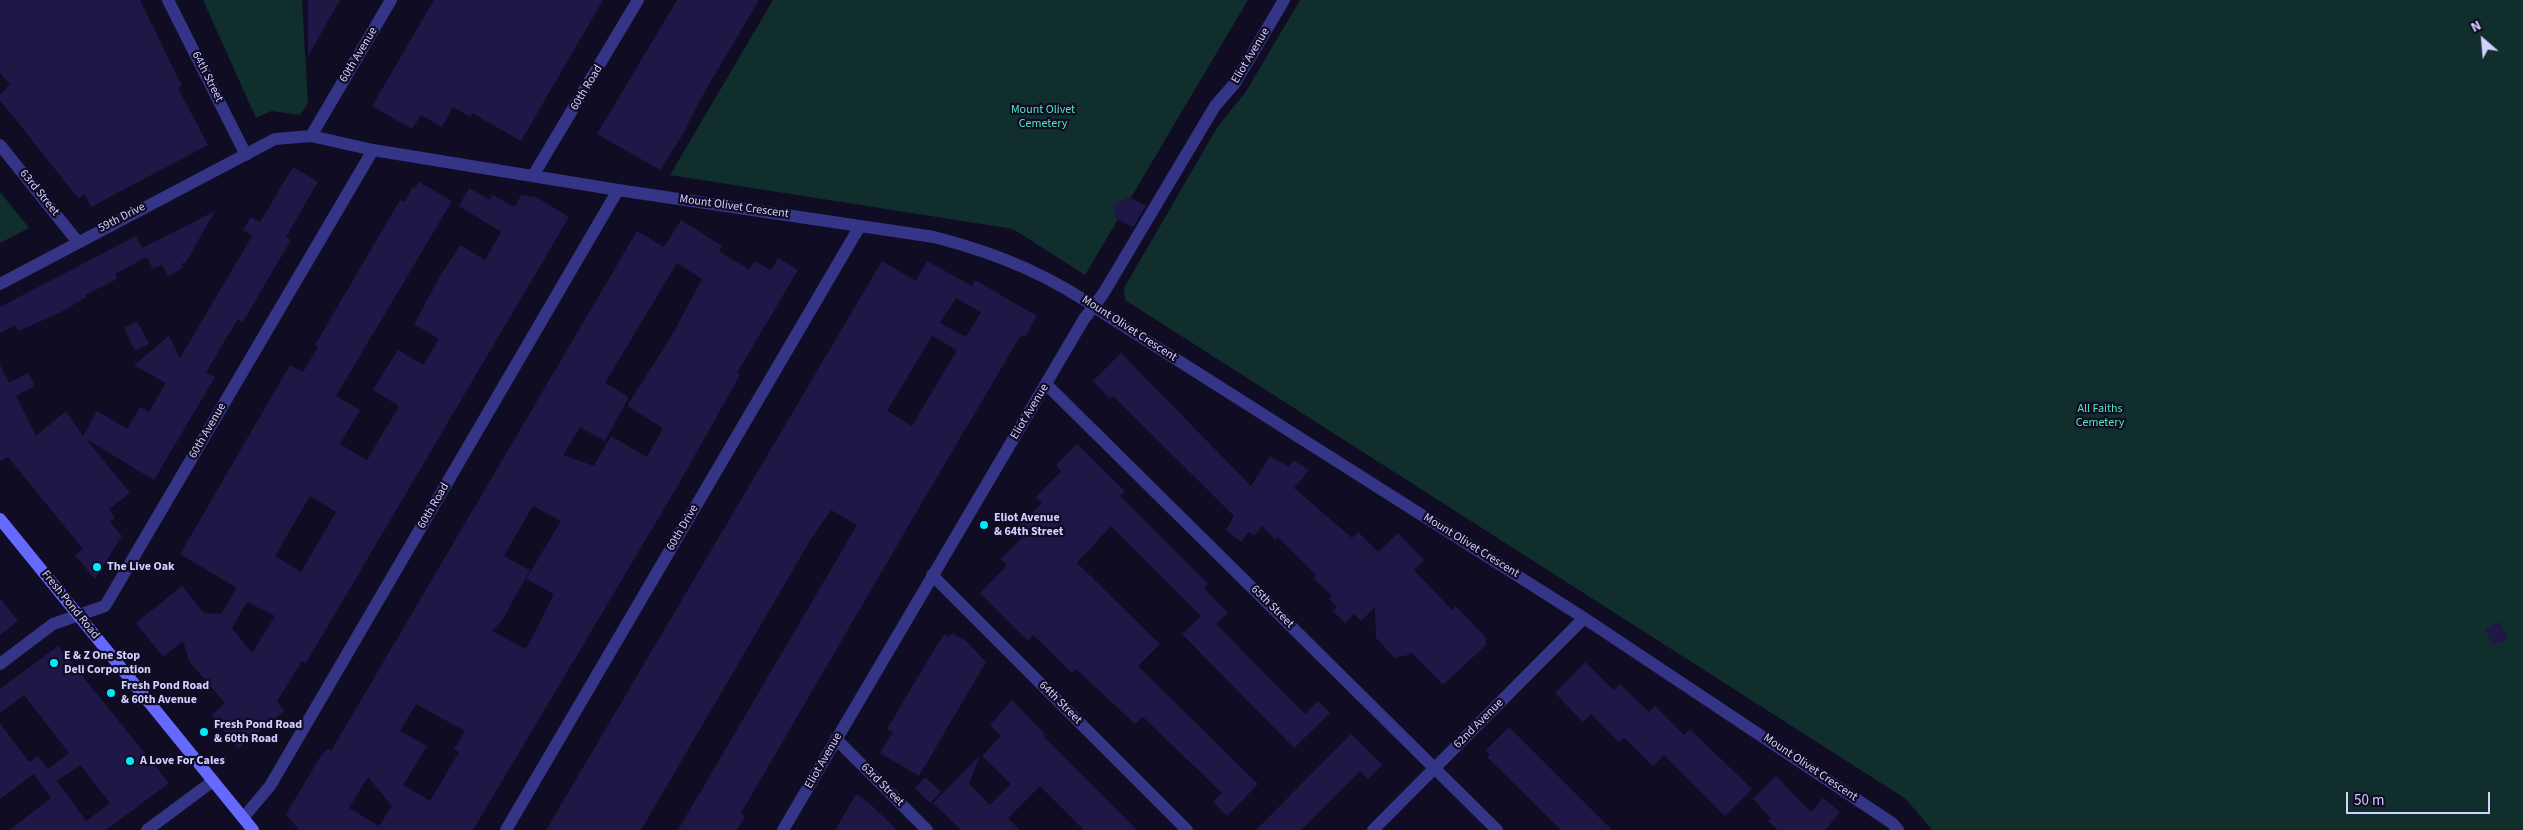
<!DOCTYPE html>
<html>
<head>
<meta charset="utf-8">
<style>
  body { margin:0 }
  #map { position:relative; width:2523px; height:830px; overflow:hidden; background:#100c24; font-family:"Source Sans 3",sans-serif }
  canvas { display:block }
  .north { position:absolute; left:2458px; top:15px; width:50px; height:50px; -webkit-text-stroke:4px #100c24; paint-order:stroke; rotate:333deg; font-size:14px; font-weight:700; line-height:20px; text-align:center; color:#d3cfff }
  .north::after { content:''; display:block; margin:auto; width:18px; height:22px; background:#d3cfff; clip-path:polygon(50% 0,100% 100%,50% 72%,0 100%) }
  .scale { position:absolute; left:2346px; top:792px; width:144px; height:22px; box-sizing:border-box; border:2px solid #d3cfff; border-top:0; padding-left:6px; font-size:15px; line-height:18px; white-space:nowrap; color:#d3cfff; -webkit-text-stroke:4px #100c24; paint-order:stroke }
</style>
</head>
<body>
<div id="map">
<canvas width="2523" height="830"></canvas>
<div class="north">N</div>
<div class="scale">50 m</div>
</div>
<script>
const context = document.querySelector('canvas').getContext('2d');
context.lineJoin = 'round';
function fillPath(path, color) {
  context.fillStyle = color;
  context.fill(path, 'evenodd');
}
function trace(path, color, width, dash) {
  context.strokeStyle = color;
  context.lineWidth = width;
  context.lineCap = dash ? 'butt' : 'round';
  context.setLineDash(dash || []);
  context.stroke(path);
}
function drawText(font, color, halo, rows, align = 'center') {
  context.font = font + ' "Source Sans 3",sans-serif';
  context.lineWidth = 4.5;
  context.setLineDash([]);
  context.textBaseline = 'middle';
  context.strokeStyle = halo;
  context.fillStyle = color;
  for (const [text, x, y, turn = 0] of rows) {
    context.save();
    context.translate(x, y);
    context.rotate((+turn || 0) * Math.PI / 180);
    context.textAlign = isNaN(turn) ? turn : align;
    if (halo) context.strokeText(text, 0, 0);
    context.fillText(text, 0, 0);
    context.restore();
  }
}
const green = new Path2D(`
  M 203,0 L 302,0 L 308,103 L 300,115 L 271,111 L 256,118 Z
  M 773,0 L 1248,0 L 1085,275 L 1013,229 L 670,175 Z
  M 1300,0 L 2523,0 L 2523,830 L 1932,830 L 1906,799 L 1125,300 L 1124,288 L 1218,126 L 1245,93 Z
  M 0,192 L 29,228 L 0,243 Z`);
const building = new Path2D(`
  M 0,0 L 140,0 L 182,86 L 178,88 L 208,145 L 91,207 L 85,194 L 78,198 L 0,100 L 0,94 L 10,85 L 0,73 Z
  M 308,0 L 340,0 L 308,56 Z
  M 434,0 L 603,0 L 521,141 L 472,113 L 470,117 L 453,107 L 442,127 L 421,115 L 412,129 L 372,106 Z
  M 677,0 L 759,0 L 708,86 L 686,127 L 687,128 L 660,170 L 597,134 Z
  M 293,167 L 318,182 L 286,237 L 291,240 L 251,308 L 243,322 L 238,319 L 206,372 L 215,377 L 154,480 L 86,439 L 130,493 L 109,509 L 115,518 L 110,522 L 122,536 L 95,579 L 75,555 L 83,549 L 8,457 L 0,461 L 0,365 L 9,383 L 28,373 L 35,386 L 16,396 L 36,436 L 66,411 L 83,436 L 97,411 L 127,429 L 140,407 L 149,412 L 166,383 L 134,365 L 169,336 L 180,358 L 252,236 L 243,230 L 251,217 L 260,222 Z
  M 419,182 L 452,201 L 336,396 L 360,410 L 340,444 L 367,460 L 399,406 L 373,390 L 398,350 L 423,365 L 439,339 L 414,324 L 439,278 L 460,245 L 485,260 L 501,232 L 459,206 L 469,188 L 490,200 L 492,195 L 515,207 L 521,195 L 536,197 L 569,217 L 306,663 L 302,661 L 277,701 L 284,711 L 238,749 L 211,715 L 225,703 L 189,661 L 183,641 L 163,657 L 136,623 L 182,586 L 204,613 L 221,614 L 237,588 L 180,554 L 290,365 L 303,372 L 318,347 L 315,345 L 400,200 L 404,202 L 413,187 L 415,188 ZM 310,496 L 336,512 L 301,572 L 275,556 ZM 247,602 L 275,616 L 252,653 L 232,628 Z
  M 1129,197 L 1146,206 L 1133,227 L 1115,218 L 1114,205 L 1117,202 Z
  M 215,211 L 186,262 L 181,264 L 183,268 L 168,276 L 162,265 L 153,269 L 147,257 L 115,274 L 117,279 L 85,295 L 87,297 L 61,312 L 19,331 L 15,325 L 0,333 L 0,307 L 136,236 L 142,248 Z
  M 681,220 L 722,246 L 719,251 L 749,270 L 755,261 L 771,270 L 778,258 L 798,270 L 737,373 L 740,375 L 677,487 L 473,830 L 299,830 L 286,814 L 322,754 L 328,749 L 331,751 L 637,231 L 664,247 ZM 677,263 L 702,279 L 673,333 L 627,406 L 663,428 L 647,457 L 611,436 L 594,466 L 563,455 L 580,427 L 605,441 L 629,397 L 605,383 ZM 533,506 L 561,521 L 526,579 L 554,594 L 526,649 L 492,631 L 503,619 L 530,570 L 504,556 ZM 416,704 L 465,731 L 454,749 L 459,752 L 430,801 L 403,785 L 427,746 L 400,731 ZM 368,777 L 392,806 L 379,826 L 349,808 Z
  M 882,261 L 916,281 L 927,261 L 972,286 L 975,280 L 1037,316 L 1025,337 L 1021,335 L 927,494 L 741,813 L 745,816 L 737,830 L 678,830 L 857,525 L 831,510 L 811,539 L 641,830 L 546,830 ZM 956,298 L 981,312 L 966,337 L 940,323 ZM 932,336 L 957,350 L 912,426 L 887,411 Z
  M 137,321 L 149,344 L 135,351 L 124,328 Z
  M 1121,353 L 1251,486 L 1270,456 L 1289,467 L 1293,460 L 1309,470 L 1294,488 L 1352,538 L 1358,532 L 1378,552 L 1398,533 L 1424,560 L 1414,570 L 1452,610 L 1456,606 L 1486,638 L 1486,645 L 1443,685 L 1411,652 L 1408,655 L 1395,658 L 1376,638 L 1375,607 L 1361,621 L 1354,614 L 1345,623 L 1333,611 L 1337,607 L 1329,599 L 1332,596 L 1313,578 L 1316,575 L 1278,537 L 1275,540 L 1262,526 L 1254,536 L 1249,532 L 1241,542 L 1226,530 L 1234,516 L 1113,396 L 1110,399 L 1093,381 Z
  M 1077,444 L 1125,491 L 1120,496 L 1208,584 L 1204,588 L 1228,613 L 1216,624 L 1305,714 L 1318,701 L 1330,713 L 1294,748 L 1182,634 L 1201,616 L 1111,526 L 1077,563 L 1160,644 L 1138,666 L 1258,784 L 1227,816 L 1213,802 L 1222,793 L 1143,717 L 1135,724 L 1076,669 L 1072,673 L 1033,635 L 1028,641 L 980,593 L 1007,565 L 1001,559 L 1025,534 L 1018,526 L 1042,503 L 1036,497 L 1061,471 L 1056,465 Z
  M 0,598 L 18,621 L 0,635 Z
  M 2500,622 L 2508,639 L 2493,645 L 2485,629 Z
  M 952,633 L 966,641 L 986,662 L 919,776 L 880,753 L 893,732 L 887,729 L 910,690 L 944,634 L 949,637 Z
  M 58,646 L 169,783 L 106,830 L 9,830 L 51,798 L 34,774 L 0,799 L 0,723 L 29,762 L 38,756 L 48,769 L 69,753 L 24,695 L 0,713 L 0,689 ZM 80,765 L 110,803 L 86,821 L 57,781 Z
  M 1585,662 L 1614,690 L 1620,684 L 1649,712 L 1655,706 L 1684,735 L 1690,729 L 1752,789 L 1725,816 L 1664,755 L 1653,766 L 1624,738 L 1619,742 L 1591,714 L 1583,722 L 1555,693 Z
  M 1012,700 L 1045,734 L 1043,736 L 1137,830 L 1084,830 L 1040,786 L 1008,818 L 1020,830 L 961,830 L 933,803 L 980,755 L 969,784 L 990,805 L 1011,784 L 982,756 L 1001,736 L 990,725 Z
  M 1509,727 L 1612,830 L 1561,830 L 1487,757 L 1490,755 L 1486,750 Z
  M 1351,734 L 1382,765 L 1368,779 L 1360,771 L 1301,830 L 1256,830 Z
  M 1776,776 L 1811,812 L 1823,798 L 1840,812 L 1825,830 L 1778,830 L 1768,821 L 1771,818 L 1753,799 Z
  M 925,777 L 941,792 L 930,803 L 915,788 Z
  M 856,794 L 868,802 L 897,830 L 835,830 Z`);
const street = new Path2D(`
  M 168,0 L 246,155
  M 311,136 L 391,0
  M 0,145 L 77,241
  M 534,174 L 638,0
  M 0,284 L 275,139 L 311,136 L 373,150 L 618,190 L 934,237 C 1000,254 1052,276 1108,316 L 1584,618 L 1892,823 L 1898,830
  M 1047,385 L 1497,830
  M 932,575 L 1187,830
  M 0,664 L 53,624 L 105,606 L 373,150
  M 836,739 L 927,830
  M 243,818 L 270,786 L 618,190
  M 147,830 L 213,781
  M 506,830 L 860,226
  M 783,830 L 1084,319 L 1103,294 L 1215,106 L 1235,83 L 1284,0
  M 1373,830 L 1584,618`);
const secondary = new Path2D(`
  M 0,519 L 253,830`);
const markers = [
  [984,525,5,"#00ebfa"],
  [97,567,5,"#00ebfa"],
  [54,663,5,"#00ebfa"],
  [111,693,5,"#00ebfa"],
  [204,732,5,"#00ebfa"],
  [130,761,5,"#00ebfa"]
];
const streetNames = [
  ["60th Avenue",359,55,-59],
  ["Eliot Avenue",1251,56,-59],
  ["64th Street",207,77,63],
  ["60th Road",587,88,-59],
  ["63rd Street",39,193,51],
  ["Mount Olivet Crescent",734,207,8],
  ["59th Drive",122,218,-27],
  ["Mount Olivet Crescent",1129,329,33],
  ["Eliot Avenue",1030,412,-59],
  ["60th Avenue",208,431,-60],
  ["60th Road",434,506,-60],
  ["60th Drive",683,528,-60],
  ["Mount Olivet Crescent",1471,546,32],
  ["Fresh Pond Road",70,605,51],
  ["65th Street",1272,607,45],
  ["64th Street",1060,703,45],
  ["62nd Avenue",1479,724,-45],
  ["Eliot Avenue",824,761,-60],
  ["Mount Olivet Crescent",1810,768,34],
  ["63rd Street",882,785,45]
];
const parkNames = [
  ["Mount Olivet",1043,110],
  ["Cemetery",1043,124],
  ["All Faiths",2100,409],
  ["Cemetery",2100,423]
];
const poiNames = [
  ["Eliot Avenue",994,518],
  ["& 64th Street",994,532],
  ["The Live Oak",107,567],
  ["E & Z One Stop",64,656],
  ["Deli Corporation",64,670],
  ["Fresh Pond Road",121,686],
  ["& 60th Avenue",121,700],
  ["Fresh Pond Road",214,725],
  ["& 60th Road",214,739],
  ["A Love For Cales",140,761]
];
fillPath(green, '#0f2e2c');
fillPath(building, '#1f1746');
trace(street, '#343586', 12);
trace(secondary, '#6669ff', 12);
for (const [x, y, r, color] of markers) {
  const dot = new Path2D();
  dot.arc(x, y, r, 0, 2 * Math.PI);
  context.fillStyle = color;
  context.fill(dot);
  trace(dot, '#100c24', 2);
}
drawText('12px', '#d3cfff', '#100c24', streetNames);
drawText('12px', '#53e7bc', '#100c24', parkNames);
drawText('bold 12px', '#d3cfff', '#100c24', poiNames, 'left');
</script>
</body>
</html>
